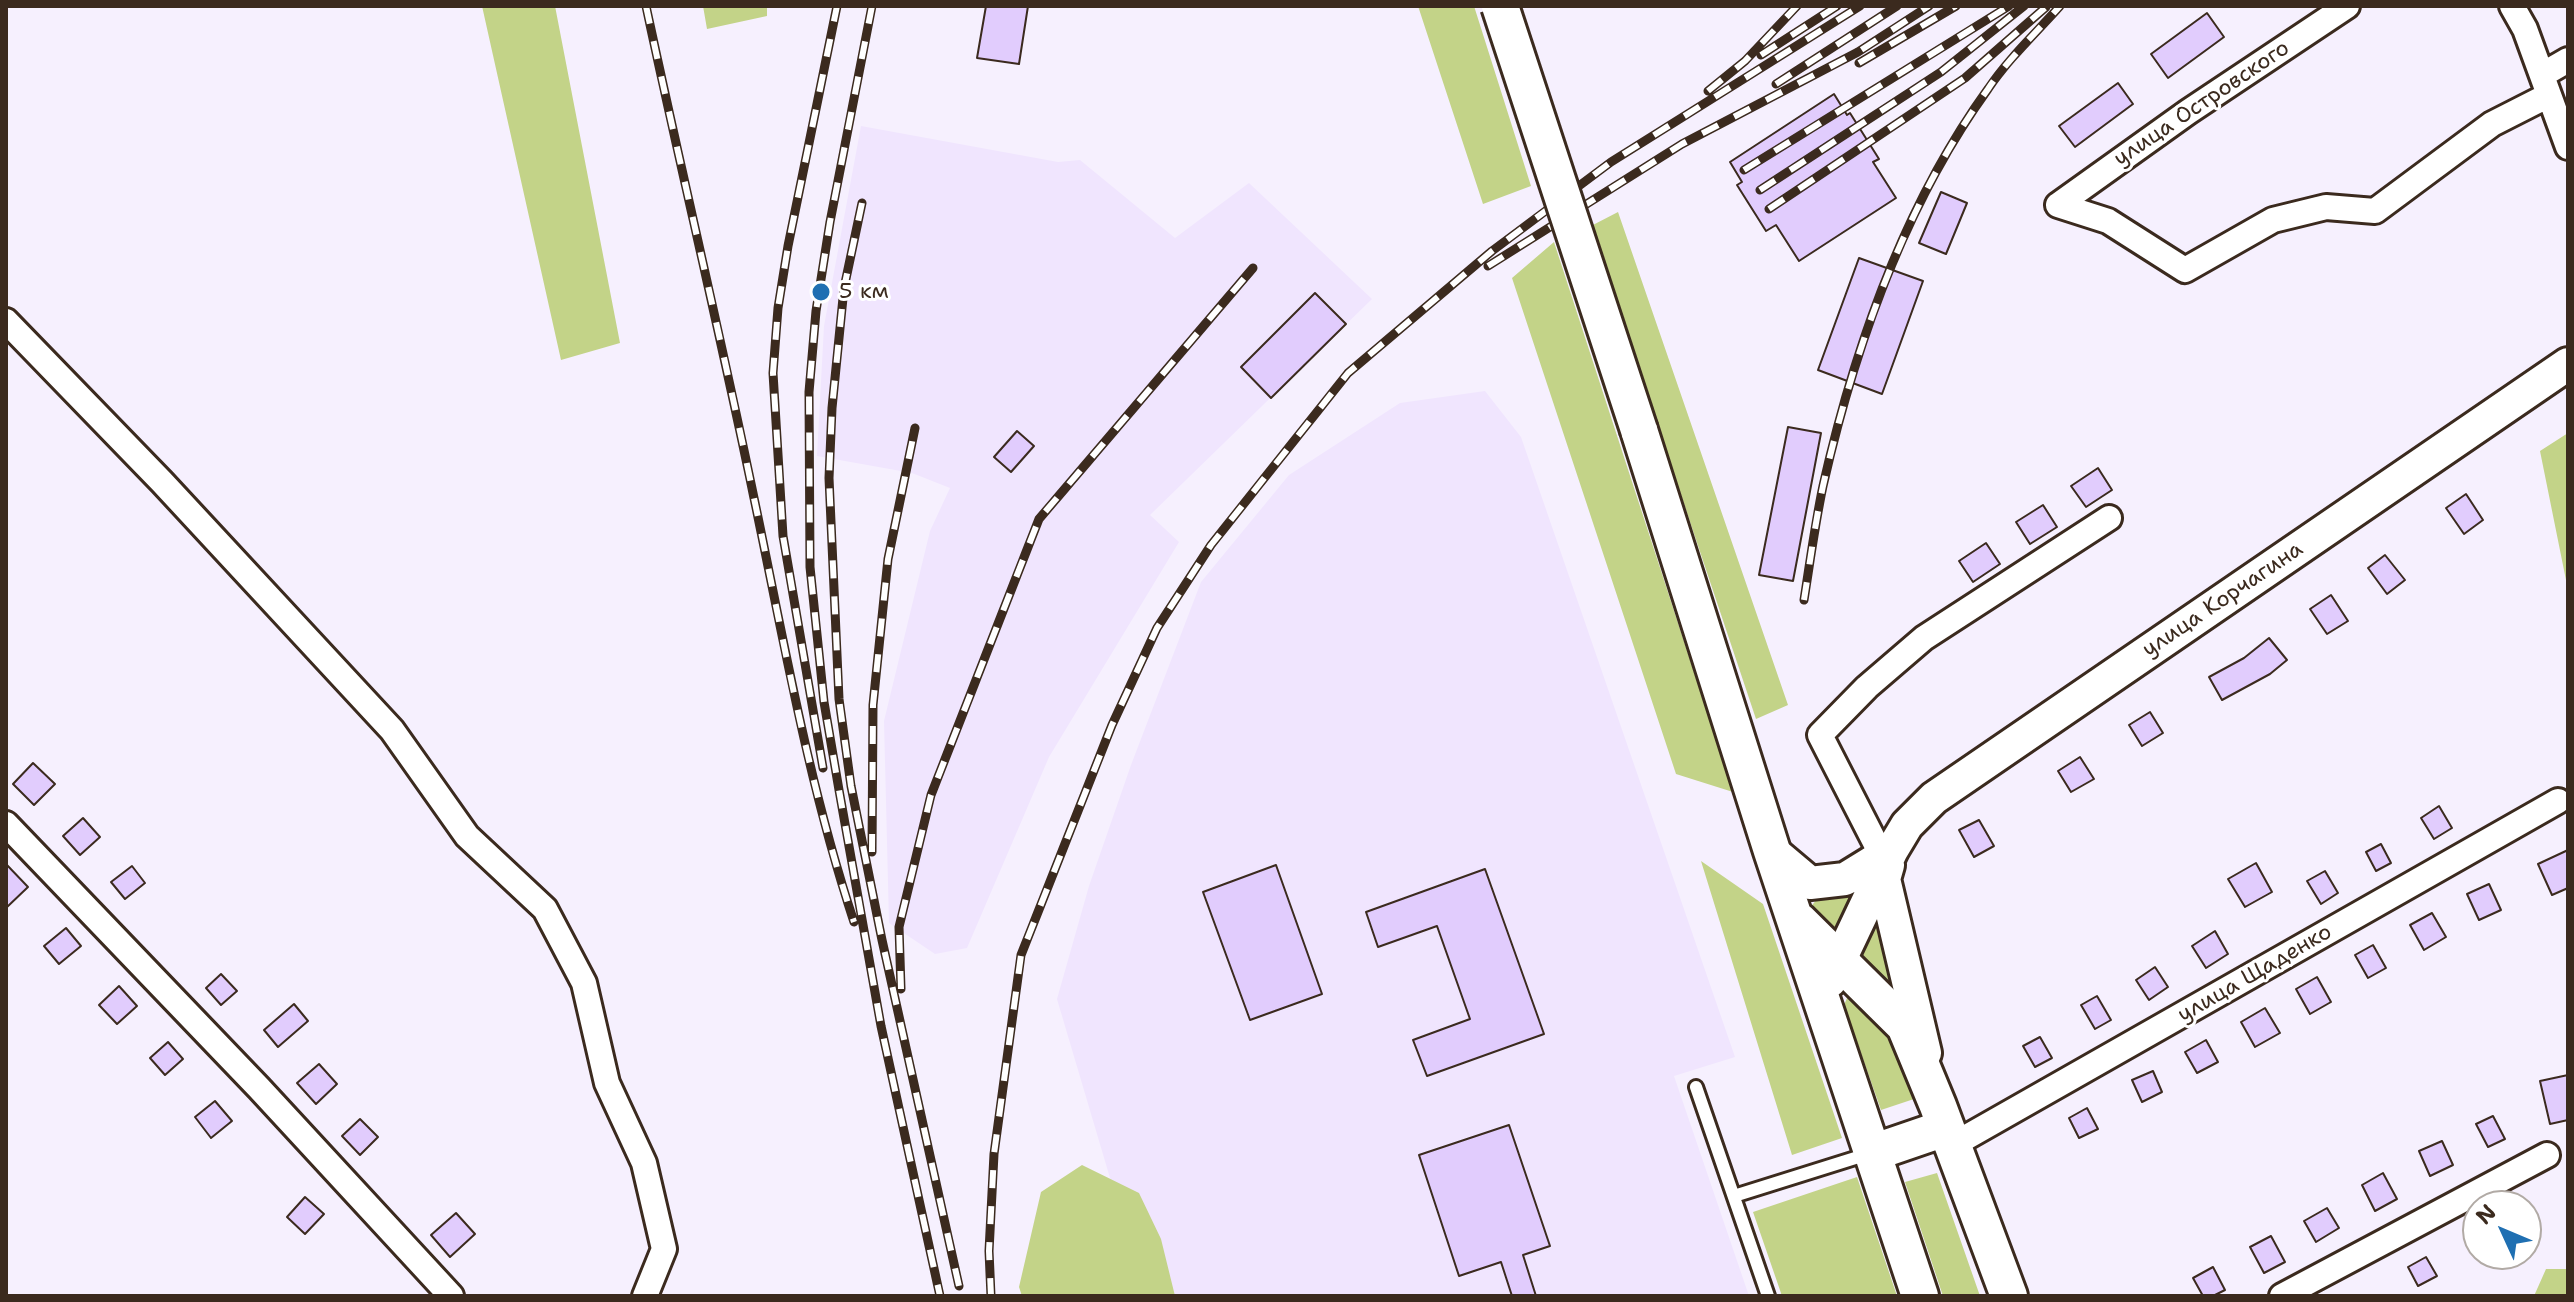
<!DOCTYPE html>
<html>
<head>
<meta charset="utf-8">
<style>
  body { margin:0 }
  #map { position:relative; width:2574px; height:1302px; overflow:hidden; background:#f6f0fe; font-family:"Shantell Sans",sans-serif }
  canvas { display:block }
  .frame { position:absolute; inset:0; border:8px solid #3b2a1e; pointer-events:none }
  .north { position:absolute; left:2462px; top:1190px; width:80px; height:80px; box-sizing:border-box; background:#fff; border:2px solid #b1aaa5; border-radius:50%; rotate:314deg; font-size:22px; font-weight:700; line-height:32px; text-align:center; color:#3b2a1e }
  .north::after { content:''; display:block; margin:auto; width:28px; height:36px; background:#1f6fb2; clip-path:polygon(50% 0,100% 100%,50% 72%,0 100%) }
</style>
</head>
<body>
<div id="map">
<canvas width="2574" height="1302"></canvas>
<div class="frame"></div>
<div class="north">N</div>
</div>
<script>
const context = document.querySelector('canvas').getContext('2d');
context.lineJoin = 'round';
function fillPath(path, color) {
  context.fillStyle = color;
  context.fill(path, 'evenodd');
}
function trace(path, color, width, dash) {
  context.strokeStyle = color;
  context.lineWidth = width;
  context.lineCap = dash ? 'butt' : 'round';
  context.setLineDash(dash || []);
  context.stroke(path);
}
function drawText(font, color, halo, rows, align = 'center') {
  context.font = font + ' "Shantell Sans",sans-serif';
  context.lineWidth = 6;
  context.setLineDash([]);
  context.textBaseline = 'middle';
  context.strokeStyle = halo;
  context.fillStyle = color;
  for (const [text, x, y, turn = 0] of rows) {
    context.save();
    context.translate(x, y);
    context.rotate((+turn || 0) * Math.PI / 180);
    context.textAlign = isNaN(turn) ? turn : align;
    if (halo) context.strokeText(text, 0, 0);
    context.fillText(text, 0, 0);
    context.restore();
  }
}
const built = new Path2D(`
  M 861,126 L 1058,162 L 1080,160 L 1175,238 L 1249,183 L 1372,299 L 1150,515 L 1179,542 L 1049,757 L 967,948 L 935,954 L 889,923 L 884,721 L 930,531 L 950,488 L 912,473 L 817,456 L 824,326 Z
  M 1485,391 L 1521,437 L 1735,1057 L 1674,1076 L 1749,1296 L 1145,1296 L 1057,999 L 1089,886 L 1131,765 L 1201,582 L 1289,475 L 1400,403 Z`);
const green = new Path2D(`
  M 482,6 L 555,6 L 620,343 L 561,360 Z
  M 703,6 L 767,6 L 767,16 L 707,29 Z
  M 1418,6 L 1474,6 L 1531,186 L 1483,204 Z
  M 1618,212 L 1788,705 L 1756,719 L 1591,226 Z
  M 1554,242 L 1733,792 L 1676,774 L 1512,278 Z
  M 2568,433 L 2568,590 L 2540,451 Z
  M 1701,861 L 1763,904 L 1842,1138 L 1792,1155 Z
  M 1858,891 L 1833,934 L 1808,910 L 1818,898 Z
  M 1880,918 L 1903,1011 L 1856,960 L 1874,923 Z
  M 1851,989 L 1896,1048 L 1914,1099 L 1881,1110 L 1844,1005 Z
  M 1082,1165 L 1139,1193 L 1161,1239 L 1175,1296 L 1022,1296 L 1019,1287 L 1041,1192 Z
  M 1937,1173 L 1980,1296 L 1943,1296 L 1905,1182 Z
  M 1857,1177 L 1897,1296 L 1782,1296 L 1753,1212 Z
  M 2546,1269 L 2568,1269 L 2568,1296 L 2534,1296 Z`);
const building = new Path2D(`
  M 986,6 L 1028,6 L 1019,64 L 977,58 Z
  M 2207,13 L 2224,37 L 2168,78 L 2151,54 Z
  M 2118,83 L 2133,104 L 2075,147 L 2059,126 Z
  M 1834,94 L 1847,115 L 1850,113 L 1879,159 L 1873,162 L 1896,198 L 1799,261 L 1776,225 L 1766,231 L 1737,185 L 1742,182 L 1730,162 Z
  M 1941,192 L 1967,203 L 1946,254 L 1919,243 Z
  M 1859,258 L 1923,281 L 1882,394 L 1818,370 Z
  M 1315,293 L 1346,324 L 1271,398 L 1241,367 Z
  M 1788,427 L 1821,433 L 1793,581 L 1759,575 Z
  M 1017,431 L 1034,446 L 1011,472 L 994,457 Z
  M 2098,468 L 2112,490 L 2086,507 L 2071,486 Z
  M 2466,494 L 2483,520 L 2464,534 L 2446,508 Z
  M 2043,505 L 2057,527 L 2030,544 L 2016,522 Z
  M 1986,543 L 2000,564 L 1973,582 L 1959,561 Z
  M 2385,555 L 2405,580 L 2387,594 L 2368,568 Z
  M 2331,595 L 2348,621 L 2327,634 L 2310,609 Z
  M 2269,638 L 2287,660 L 2270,674 L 2222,700 L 2209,677 L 2244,658 Z
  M 2150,712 L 2163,733 L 2142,746 L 2129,725 Z
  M 2080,757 L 2094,779 L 2071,792 L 2058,771 Z
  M 33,763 L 55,784 L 34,805 L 13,784 Z
  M 2439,806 L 2452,828 L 2434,839 L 2421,818 Z
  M 83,818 L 100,837 L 80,855 L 63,836 Z
  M 1979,820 L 1994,846 L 1974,857 L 1959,830 Z
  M 2381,844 L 2391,863 L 2376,871 L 2366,852 Z
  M 2568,850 L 2568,888 L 2552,895 L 2538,864 Z
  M 2256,863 L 2272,892 L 2245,907 L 2228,879 Z
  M 6,864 L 28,887 L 6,908 Z
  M 1276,865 L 1322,994 L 1250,1020 L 1203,892 Z
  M 132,866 L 145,883 L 125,899 L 111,882 Z
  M 1485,869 L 1544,1034 L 1427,1076 L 1413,1040 L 1470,1019 L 1437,926 L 1378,947 L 1366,912 Z
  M 2325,871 L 2338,893 L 2321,904 L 2307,881 Z
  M 2489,884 L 2501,910 L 2479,920 L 2467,894 Z
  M 2432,913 L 2446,937 L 2424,950 L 2410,925 Z
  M 66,928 L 81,946 L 59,964 L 44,946 Z
  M 2215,931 L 2228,954 L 2206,968 L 2192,946 Z
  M 2373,945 L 2386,968 L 2368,978 L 2355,955 Z
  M 2155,967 L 2168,987 L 2149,1000 L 2136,980 Z
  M 221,974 L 237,991 L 221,1005 L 206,988 Z
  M 2317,977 L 2331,1002 L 2310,1014 L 2296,989 Z
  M 119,986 L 137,1006 L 117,1024 L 99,1005 Z
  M 2097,996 L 2111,1020 L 2095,1029 L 2081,1005 Z
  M 294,1004 L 308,1021 L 278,1047 L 264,1030 Z
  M 2265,1008 L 2280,1033 L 2255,1047 L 2241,1022 Z
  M 2040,1037 L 2052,1058 L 2035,1067 L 2023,1046 Z
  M 2206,1040 L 2218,1062 L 2197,1073 L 2185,1052 Z
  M 168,1042 L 183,1059 L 165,1075 L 150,1058 Z
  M 319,1064 L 337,1084 L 316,1104 L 297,1083 Z
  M 2153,1071 L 2162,1092 L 2142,1102 L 2132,1080 Z
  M 2568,1075 L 2568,1120 L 2550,1124 L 2540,1081 Z
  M 215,1101 L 232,1121 L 211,1138 L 195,1117 Z
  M 2087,1108 L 2098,1129 L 2079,1138 L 2069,1118 Z
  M 2493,1116 L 2505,1139 L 2488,1147 L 2476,1124 Z
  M 360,1119 L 378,1137 L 360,1155 L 342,1136 Z
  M 1509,1125 L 1550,1246 L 1523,1255 L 1536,1296 L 1512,1296 L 1501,1262 L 1459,1276 L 1419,1155 Z
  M 2442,1141 L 2453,1165 L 2430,1176 L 2419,1151 Z
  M 2383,1173 L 2397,1199 L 2375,1211 L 2362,1185 Z
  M 305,1197 L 324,1214 L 305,1234 L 287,1217 Z
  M 2327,1208 L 2339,1228 L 2316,1242 L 2304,1221 Z
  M 456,1213 L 475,1234 L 450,1257 L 431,1235 Z
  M 2271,1236 L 2285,1262 L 2264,1273 L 2250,1247 Z
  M 2426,1257 L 2437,1276 L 2418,1286 L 2408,1267 Z
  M 2213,1267 L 2225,1290 L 2213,1296 L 2203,1296 L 2193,1278 Z`);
const service = new Path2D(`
  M 1696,1087 L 1768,1296
  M 1734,1196 L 1868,1154`);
const minor = new Path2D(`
  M 2512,6 L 2525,29 L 2568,147
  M 2542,75 L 2568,60
  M 2058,205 L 2108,221 L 2185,270 L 2273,220 L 2326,207 L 2375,211 L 2492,124 L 2549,95
  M 2058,205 L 2188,112 L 2347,6
  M 6,321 L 162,482 L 392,730 L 467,836 L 545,909 L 584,983 L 607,1083 L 644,1163 L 664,1249 L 645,1296
  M 6,824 L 259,1088 L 451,1296
  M 1882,856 L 1820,735 L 1867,687 L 1924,638 L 2109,518
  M 1951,1146 L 2558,801
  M 2282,1296 L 2547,1155`);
const tertiary = new Path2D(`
  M 1772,851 L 1810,883 L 1845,879 L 1892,850
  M 1888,865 L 1884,879 L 1925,1053
  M 1830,981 L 1892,850 L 1907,825 L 1934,798 L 2568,364`);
const secondary = new Path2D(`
  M 1639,430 L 1772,851 L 1920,1296
  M 1799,921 L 1905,1026 L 1938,1106 L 2009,1296
  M 1872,1153 L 1945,1128`);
const rail = new Path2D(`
  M 646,6 C 681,170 720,333 754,498 C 784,641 808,783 854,922
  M 872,6 L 830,222 L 816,311 L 809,392 L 810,567 L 824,702 L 839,790 L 881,1026 L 940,1296
  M 1761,55 L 1837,6
  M 1859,63 L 1956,6
  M 1776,84 L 1897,6
  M 1708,91 L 1745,61 L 1797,6
  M 1744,170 L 2009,6
  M 1760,190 L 1941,72 L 2024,6
  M 862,203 L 844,288 L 832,408 L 829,478 L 839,699 L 851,786 L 882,940 L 959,1286
  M 1769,209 L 1965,78 L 2046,7
  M 1488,266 L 1682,144 L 1858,52 L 1929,6
  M 1804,600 C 1810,562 1815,524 1823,486 C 1854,349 1905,204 1988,89 C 2008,59 2036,33 2060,6
  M 823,768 L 783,536 L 773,373 L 778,308 L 788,246 L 837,6
  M 872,852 L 873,705 L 888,559 L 915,428
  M 901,989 L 899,927 L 931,795 L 1039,519 L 1253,268
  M 991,1296 L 989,1251 L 994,1154 L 1021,955 L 1112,725 L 1157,628 L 1211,545 L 1348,373 L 1492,251 L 1611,162 L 1860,6`);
const secondaryBridge = new Path2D(`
  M 1500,6 L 1639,430`);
const markers = [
  [821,292,10,"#1f6fb2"]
];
const streetNames = [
  ["улица Островского",2202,104,-34],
  ["улица Корчагина",2223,600,-34],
  ["улица Щаденко",2255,974,-30]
];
const poiNames = [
  ["5 км",839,292]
];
fillPath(built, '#f0e5fe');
fillPath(green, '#c3d388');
fillPath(building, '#e1ccfd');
trace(building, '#3b2a1e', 2);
trace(service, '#3b2a1e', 18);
trace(minor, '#3b2a1e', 30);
trace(tertiary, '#3b2a1e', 38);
trace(secondary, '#3b2a1e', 42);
trace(service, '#fff', 12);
trace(minor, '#fff', 24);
trace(tertiary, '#fff', 32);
trace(secondary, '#fff', 36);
trace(rail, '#3b2a1e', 9);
trace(rail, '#fff', 6, [18]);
trace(secondaryBridge, '#3b2a1e', 42, []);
trace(secondaryBridge, '#fff', 36);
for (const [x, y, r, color] of markers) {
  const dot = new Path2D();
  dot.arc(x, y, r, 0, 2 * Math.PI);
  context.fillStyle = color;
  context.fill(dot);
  trace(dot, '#fff', 3);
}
drawText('22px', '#3b2a1e', '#fff', streetNames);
drawText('22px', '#3b2a1e', '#fff', poiNames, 'left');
</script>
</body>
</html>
